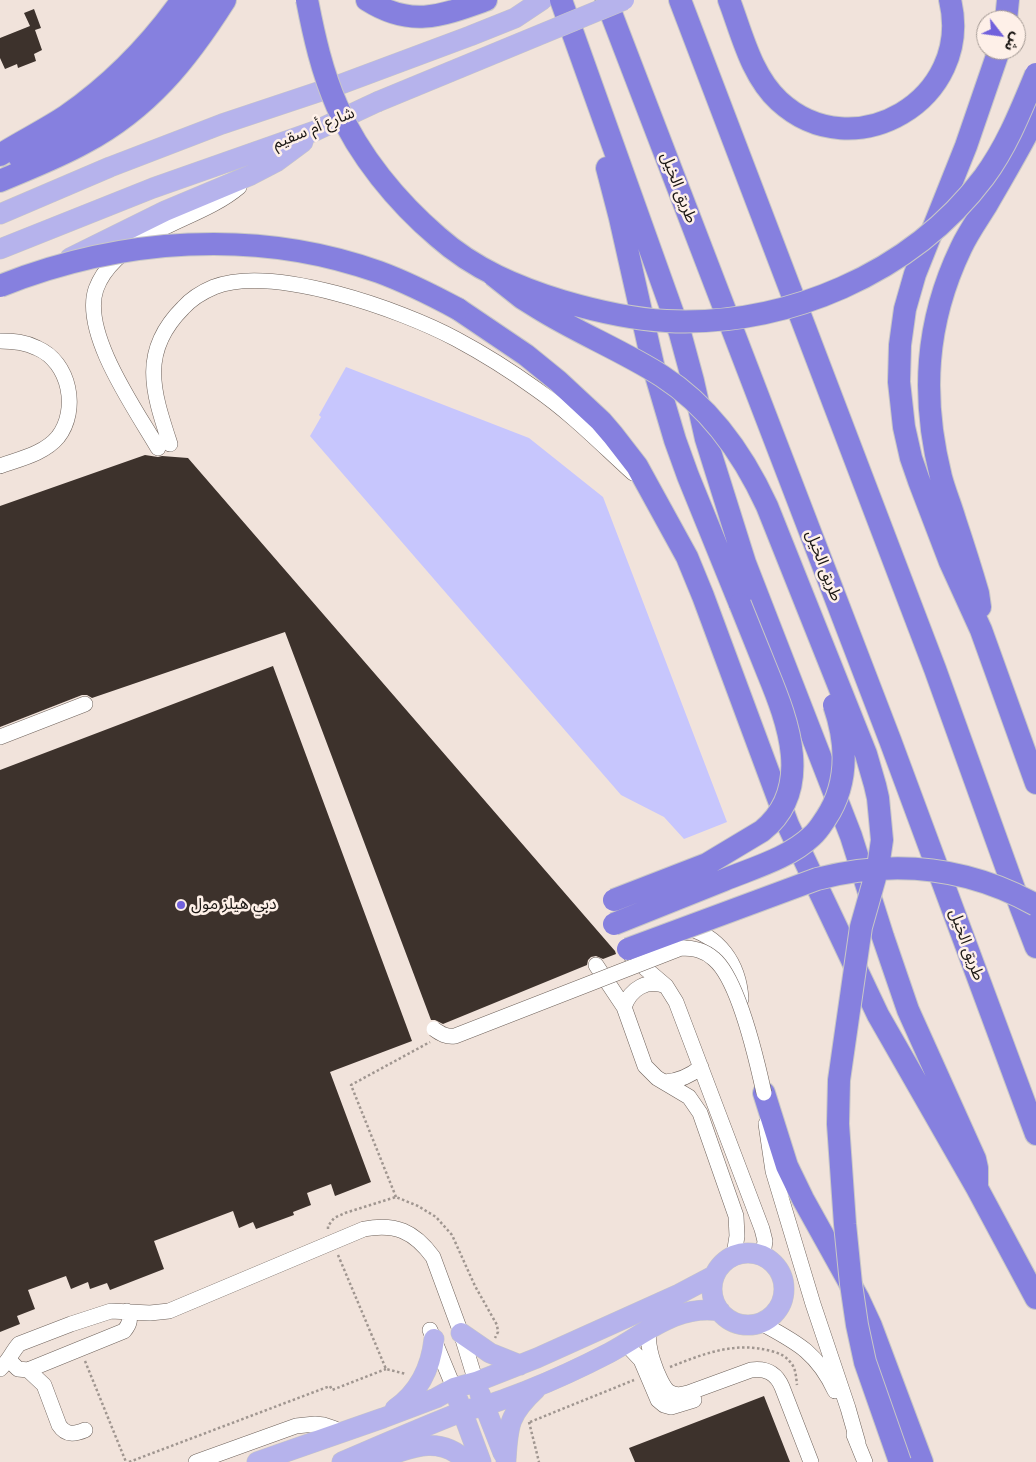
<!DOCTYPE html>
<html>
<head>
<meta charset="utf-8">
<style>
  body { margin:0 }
  #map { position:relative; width:1036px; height:1462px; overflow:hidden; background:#f1e3db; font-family:Poppins,"Noto Sans Arabic",sans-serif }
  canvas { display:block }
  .north { position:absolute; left:976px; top:10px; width:50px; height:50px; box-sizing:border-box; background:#fef0e8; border:1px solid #a39993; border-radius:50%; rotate:120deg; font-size:14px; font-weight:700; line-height:20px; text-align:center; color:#1b1714 }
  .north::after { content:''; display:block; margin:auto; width:18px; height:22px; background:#7161dc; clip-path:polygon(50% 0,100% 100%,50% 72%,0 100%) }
</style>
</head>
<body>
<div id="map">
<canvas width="1036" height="1462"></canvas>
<div class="north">ش</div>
</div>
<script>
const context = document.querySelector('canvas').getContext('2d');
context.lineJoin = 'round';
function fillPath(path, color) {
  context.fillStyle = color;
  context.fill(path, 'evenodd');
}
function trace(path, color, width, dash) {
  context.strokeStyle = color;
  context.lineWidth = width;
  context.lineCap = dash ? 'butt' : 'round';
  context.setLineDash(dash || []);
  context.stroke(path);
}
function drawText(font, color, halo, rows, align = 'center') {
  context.font = font + ' Poppins,"Noto Sans Arabic",sans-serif';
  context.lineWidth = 5;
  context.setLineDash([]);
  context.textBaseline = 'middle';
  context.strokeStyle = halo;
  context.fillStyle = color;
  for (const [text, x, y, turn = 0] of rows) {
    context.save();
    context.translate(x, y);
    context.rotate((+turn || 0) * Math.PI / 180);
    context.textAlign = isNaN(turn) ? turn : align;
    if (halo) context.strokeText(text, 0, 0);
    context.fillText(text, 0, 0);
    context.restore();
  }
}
const water = new Path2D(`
  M 346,367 L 529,438 L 603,497 L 727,822 L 684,839 L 664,817 L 621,795 L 310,436 L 321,417 L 319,415 Z`);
const building = new Path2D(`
  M 34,9 L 41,28 L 35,30 L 42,50 L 34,54 L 36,61 L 18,68 L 17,64 L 5,69 L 0,58 L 0,38 L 30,26 L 24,13 Z
  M 145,455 L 158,457 L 162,456 L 188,458 L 615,951 L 616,954 L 603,959 L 596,956 L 591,957 L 588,960 L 587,965 L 443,1024 L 435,1020 L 431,1020 L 285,632 L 92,698 L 87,695 L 82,695 L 0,727 L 0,506 Z
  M 273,666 L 412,1041 L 330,1072 L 371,1182 L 335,1196 L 331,1184 L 307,1193 L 311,1205 L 293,1212 L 294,1215 L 256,1229 L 253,1222 L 239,1228 L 233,1211 L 154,1241 L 164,1269 L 110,1290 L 107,1283 L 90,1289 L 88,1282 L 71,1289 L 66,1276 L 28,1290 L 35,1309 L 17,1316 L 20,1324 L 0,1332 L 0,770 Z
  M 764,1396 L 790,1462 L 635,1462 L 629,1448 Z`);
const path = new Path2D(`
  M 396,1197 L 351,1085 L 430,1042
  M 328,1229 L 328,1226 L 334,1218 L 345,1213 L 396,1197 L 418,1206 L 436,1217 L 452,1235 L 475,1286 L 497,1325 L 498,1332 L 495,1338
  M 338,1255 L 386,1369 L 406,1374
  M 85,1361 L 126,1462
  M 670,1367 C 703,1354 735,1341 771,1351 C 779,1353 786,1356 791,1363 C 796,1369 796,1377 797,1385
  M 529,1422 L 539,1462
  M 530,1422 L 634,1380
  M 129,1462 L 330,1386 L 332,1390 L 386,1369`);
const minor = new Path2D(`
  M 0,341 C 14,341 25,342 37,348 C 70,362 79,410 58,437 C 44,454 19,459 0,466
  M 170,444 C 153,392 139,352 183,308 C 191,299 202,292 214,287 C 273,264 402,310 456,339 C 484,354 511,371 536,389 C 572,414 601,444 633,473
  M 158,448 C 136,410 81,333 96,289 C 105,264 130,246 152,234 C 180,218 214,208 239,187
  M 0,737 L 85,704
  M 684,927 C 719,935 739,964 741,999
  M 632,957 L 666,986 L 676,1002 L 762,1229 L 765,1241 L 763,1255
  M 596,965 L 624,1007 L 645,1066 L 657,1078 L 689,1097 L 700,1113 L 736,1216 L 737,1236 L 734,1255
  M 624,1007 C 631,988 647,979 666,986
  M 665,1082 C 679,1081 690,1076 701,1067
  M 766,1124 L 773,1171 L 813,1304 L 848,1408 L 858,1443
  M 761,1323 C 796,1342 817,1352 835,1391
  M 651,1327 C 642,1338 659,1385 669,1392 C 676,1396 681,1395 688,1393 L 751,1370 C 766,1368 776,1373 782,1387 L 811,1462
  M 430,1330 L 454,1388
  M 625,1343 L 641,1360 L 658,1400 L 664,1405 L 671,1407 L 694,1400
  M 10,1357 L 11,1362 L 18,1369 L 28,1370 L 124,1331 C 130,1324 131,1319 127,1311
  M 0,1369 C 8,1362 12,1352 19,1344 L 71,1324 L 111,1311 L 150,1313 L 169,1311 L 364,1229 C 395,1223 414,1231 433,1257 L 461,1333 L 476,1382
  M 28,1370 L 44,1385 L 59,1425 C 66,1436 75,1434 85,1430
  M 854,1435 L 865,1462
  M 196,1462 L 296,1426 L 315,1424 L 324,1425 L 333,1428 L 342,1432`);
const major = new Path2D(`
  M 0,214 L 110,167 L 222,124 L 336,86 L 470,36 L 515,18 L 542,0
  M 0,249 L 153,188 L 315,131 L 377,102
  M 70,258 L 165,211 L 251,175 L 276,162 L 303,142
  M712 1289a36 36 0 1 1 72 0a36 36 0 1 1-72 0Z
  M 461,1333 L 490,1353 L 520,1365
  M 480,1394 L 503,1453
  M 458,1400 L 481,1462
  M 395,1409 C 419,1392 431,1367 434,1339
  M 376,1460 C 408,1449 439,1433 467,1462
  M 506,1460 C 508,1425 509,1414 536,1389
  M 257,1462 L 383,1418 L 436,1398 L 454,1388 L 476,1382 L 537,1358 L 679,1294 L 715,1275
  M 342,1462 C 381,1445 421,1428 461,1412 C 469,1409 478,1408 487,1405 C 500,1401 513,1396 526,1391 C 554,1380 582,1367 609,1353 C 645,1334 676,1304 720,1311`);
const highway = new Path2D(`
  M 367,0 C 411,28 441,16 486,0
  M 561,0 L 680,333 L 693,381 L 706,439 L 745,563 L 851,836 L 883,937 L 908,1010 L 975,1159 L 977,1168 L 977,1188
  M 606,0 L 890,740 L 1036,1134
  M 680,0 L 935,669 L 1021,908 L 1036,947
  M 729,0 C 742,34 751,75 779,101 C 854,170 974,99 950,0
  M 1006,20 L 1008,0
  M 999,50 L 966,146 L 915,274 L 905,309 L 900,345 L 899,382 L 904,427 L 911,458 L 919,481 L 950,562 L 981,630 L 1036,783
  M 0,155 C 22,141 45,130 66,116 C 112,84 150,45 182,0
  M 19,157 C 97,126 161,70 206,0
  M 607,168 L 620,218 L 654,369 L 675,440 L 688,476 L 740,604
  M 0,181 C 28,169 57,158 84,143 C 148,109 187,60 225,0
  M 458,309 L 526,355 L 558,381 L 601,421 L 613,435 L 637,466 L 687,557 L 703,596 L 788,825 L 878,1015 L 977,1188 L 1036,1298
  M 980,607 L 978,593 C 971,569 963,544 955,520 C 951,506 945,492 941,477 C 921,397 925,323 961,248 C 968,233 978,219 986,206 C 1003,176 1021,147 1036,116
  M 764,1093 L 787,1166 L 803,1199 L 858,1298 L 871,1326 L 922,1462`);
const minorBridge = new Path2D(`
  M 434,1029 C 441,1034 446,1037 455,1036 L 681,948 C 694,948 704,950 714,959 C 738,979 757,1061 764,1093`);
const majorBridge = new Path2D(`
  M 377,102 L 624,0`);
const highwayBridge = new Path2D(`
  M 307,0 C 314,36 322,72 337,106 C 359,156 397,202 438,237 C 474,269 517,287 562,301 C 596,311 630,319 666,321 C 785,327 911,274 984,177 C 1007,146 1021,110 1036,74
  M 493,275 L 522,298 L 538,308 C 578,333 623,351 662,376 C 710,407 744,456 767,506 L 866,754 L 875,785 L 878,798 L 882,840 L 878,867 L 861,927 L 839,1080 L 838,1124 L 845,1224 L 851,1284 L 857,1325 L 865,1362 L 900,1462
  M 0,286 C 120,238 256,228 379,272 C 406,282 432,295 458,309
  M 614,900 L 707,864 L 762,831 C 814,789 788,722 767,671 C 758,649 749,626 740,604
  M 614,924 C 651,909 687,895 724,880 C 753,868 789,858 812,836 C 818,831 822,824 826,818 C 849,783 847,743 834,705
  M 628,949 L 817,879 C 894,859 966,866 1036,905`);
const markers = [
  [181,905,5,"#7161dc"]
];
const streetNames = [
  ["شارع أم سقيم",314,129,-22],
  ["طريق الخيل",678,188,69],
  ["طريق الخيل",823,566,69],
  ["طريق الخيل",966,945,70]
];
const poiNames = [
  ["دبي هيلز مول",191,905]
];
fillPath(water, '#c7c6fd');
fillPath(building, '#3d322c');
trace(minor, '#6e625b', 16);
trace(major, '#c8c7c7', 21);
trace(highway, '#c8c7c7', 24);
trace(path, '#a09690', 2.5, [2.5, 2.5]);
trace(minor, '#fff', 15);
trace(major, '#b6b3ec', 20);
trace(highway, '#8680df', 22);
trace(minorBridge, '#6e625b', 16, []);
trace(majorBridge, '#c8c7c7', 21, []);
trace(highwayBridge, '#c8c7c7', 24, []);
trace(minorBridge, '#fff', 15);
trace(majorBridge, '#b6b3ec', 20);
trace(highwayBridge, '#8680df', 22);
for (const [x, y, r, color] of markers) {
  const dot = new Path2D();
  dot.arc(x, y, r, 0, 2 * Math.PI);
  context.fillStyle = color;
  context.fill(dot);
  trace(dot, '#fef0e8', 2);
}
drawText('16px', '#1b1714', '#fef0e8', streetNames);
drawText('16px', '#1b1714', '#fef0e8', poiNames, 'left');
</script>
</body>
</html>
